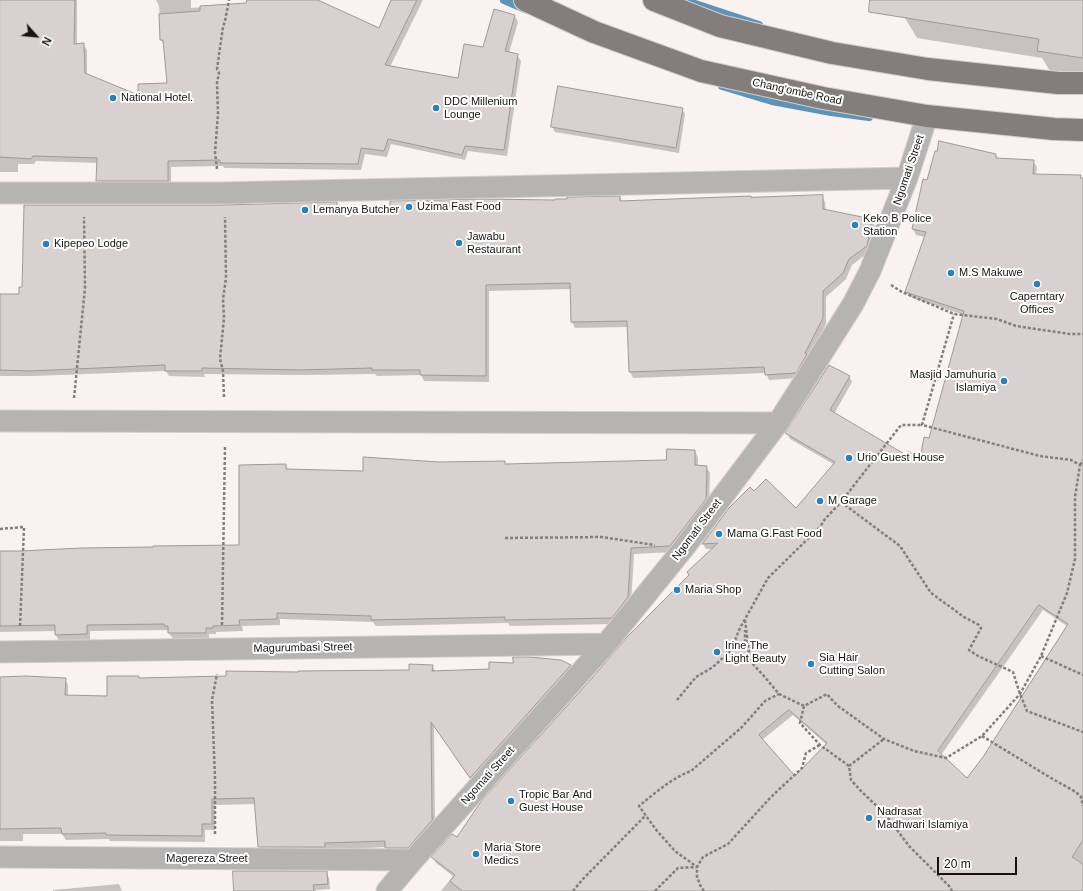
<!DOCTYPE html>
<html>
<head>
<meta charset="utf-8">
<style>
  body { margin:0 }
  #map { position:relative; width:1083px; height:891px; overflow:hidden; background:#f9f2f1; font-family:Helvetica,sans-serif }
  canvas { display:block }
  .north { position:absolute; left:16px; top:16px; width:40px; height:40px; -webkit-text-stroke:3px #fff; paint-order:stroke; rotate:117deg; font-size:11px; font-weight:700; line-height:16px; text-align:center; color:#161413 }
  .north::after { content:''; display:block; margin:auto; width:14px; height:18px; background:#161413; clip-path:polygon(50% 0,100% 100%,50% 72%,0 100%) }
  .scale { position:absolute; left:937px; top:857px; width:80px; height:18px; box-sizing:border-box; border:2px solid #161413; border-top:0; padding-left:5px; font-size:12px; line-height:14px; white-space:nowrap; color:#161413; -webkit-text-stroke:3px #fff; paint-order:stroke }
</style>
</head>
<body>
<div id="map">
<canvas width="1083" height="891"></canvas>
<div class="north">N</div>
<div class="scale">20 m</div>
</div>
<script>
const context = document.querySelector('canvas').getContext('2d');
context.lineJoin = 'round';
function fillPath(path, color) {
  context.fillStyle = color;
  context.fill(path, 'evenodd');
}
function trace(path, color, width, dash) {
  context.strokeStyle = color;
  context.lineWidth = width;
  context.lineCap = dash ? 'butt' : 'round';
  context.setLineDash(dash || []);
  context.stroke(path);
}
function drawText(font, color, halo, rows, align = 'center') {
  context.font = font + ' Helvetica,sans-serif';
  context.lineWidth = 4;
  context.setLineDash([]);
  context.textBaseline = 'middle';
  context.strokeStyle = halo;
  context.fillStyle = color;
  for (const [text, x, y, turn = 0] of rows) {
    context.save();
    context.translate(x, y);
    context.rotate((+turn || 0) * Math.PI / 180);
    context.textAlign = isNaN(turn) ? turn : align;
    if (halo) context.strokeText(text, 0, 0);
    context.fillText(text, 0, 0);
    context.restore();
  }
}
const shadow = new Path2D(`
  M 0,0 L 77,0 L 77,45 L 83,44 L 87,50 L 87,75 L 139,97 L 168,84 L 165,46 L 161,40 L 159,6 L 156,0 L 191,0 L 191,8 L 247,4 L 248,0 L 316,0 L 380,29 L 392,0 L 423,0 L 390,67 L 459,79 L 484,48 L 515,16 L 518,22 L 509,53 L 517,55 L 521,61 L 507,156 L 468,151 L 465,160 L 391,144 L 387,157 L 365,154 L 361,170 L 224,168 L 223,166 L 171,167 L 171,187 L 101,187 L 97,181 L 98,163 L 36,161 L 34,164 L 18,164 L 18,172 L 0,172 Z
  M 908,0 L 1083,0 L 1083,76 L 1050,71 L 1042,58 L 917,38 L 905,18 Z
  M 682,109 L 685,114 L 679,153 L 555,132 L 552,126 Z
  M 996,155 L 998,159 L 1033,161 L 1037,167 L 1036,175 L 1080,176 L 1082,180 L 1083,180 L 1083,891 L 441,891 L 453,876 L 436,863 L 433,858 L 457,839 L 713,549 L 706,549 L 703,544 L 730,508 L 754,492 L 796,510 L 835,465 L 790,439 L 787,433 L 849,376 L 852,382 L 834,414 L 907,456 L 921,461 L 929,439 L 964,315 L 910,297 L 907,292 L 925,237 L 916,235 L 913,229 L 928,181 ZM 1043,610 L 1067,626 L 984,757 L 967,779 L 941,755 ZM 793,715 L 827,745 L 795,778 L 762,740 Z
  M 822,196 L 825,202 L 826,211 L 871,220 L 875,226 L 869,252 L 852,265 L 846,279 L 826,297 L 826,324 L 799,378 L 769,380 L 766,373 L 633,378 L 630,372 L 628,327 L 575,328 L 572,322 L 571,289 L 489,291 L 489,382 L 424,381 L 421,375 L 377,376 L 375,374 L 303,375 L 204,374 L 205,377 L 169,376 L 166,371 L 34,376 L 0,376 L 0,295 L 20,295 L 221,206 L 336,203 L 339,209 L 339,213 L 391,212 L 556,201 L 620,197 L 622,202 Z
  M 695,451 L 698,458 L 698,466 L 706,467 L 710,473 L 709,505 L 674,552 L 634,554 L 631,604 L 615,624 L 510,626 L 508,623 L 376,626 L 373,622 L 280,619 L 280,625 L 242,626 L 243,631 L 216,632 L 216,634 L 209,634 L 209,639 L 173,639 L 167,630 L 90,631 L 90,640 L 59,641 L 56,635 L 56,631 L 0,632 L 0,552 L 240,546 L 286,465 L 288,470 L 364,472 L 439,463 L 504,462 L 506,465 L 667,461 Z
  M 561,661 L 570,666 L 574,672 L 474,784 L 434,726 L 435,825 L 411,854 L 390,854 L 386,847 L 263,853 L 259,847 L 255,804 L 215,805 L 215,830 L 205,830 L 205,842 L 110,841 L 109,839 L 66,840 L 62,834 L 23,834 L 23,841 L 0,841 L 0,678 L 65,679 L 68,685 L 68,696 L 108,697 L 139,679 L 227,677 L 299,673 L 410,671 L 432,666 L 436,672 L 490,670 L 514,664 Z
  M 326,872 L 329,878 L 330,889 L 316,890 L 316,891 L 233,891 Z
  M 119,884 L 122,891 L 53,891 L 53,890 Z`);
const stream = new Path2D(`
  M 504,0 L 525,9
  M 683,0 L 759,25
  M 722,86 L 772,101 L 831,112 L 869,117`);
const building = new Path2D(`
  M 0,0 L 75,0 L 74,44 L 84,43 L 85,73 L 138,95 L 138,84 L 167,83 L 163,40 L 160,40 L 159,14 L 200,11 L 200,6 L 246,3 L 247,0 L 318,0 L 379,28 L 391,0 L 417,0 L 385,65 L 458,78 L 464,44 L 483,47 L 494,9 L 515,15 L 505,51 L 518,54 L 504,150 L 465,146 L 462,155 L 388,139 L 384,151 L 361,148 L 358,164 L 220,163 L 220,160 L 168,161 L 168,181 L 96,181 L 97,158 L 33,156 L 31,159 L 0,157 Z
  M 870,0 L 1083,0 L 1083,58 L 1037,51 L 1039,39 L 869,12 Z
  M 558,86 L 683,108 L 676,148 L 551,127 Z
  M 939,141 L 996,154 L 996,158 L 1034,160 L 1033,174 L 1081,175 L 1080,178 L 1083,178 L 1083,840 L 1072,857 L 1083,864 L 1083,891 L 462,891 L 450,881 L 455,875 L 431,857 L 452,834 L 457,837 L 482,800 L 593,677 L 627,637 L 689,575 L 687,572 L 718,543 L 702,544 L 729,508 L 750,487 L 754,491 L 766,479 L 796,508 L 835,462 L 785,433 L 829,365 L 850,376 L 830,410 L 906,455 L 908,451 L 920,459 L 924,437 L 929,438 L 964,311 L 905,292 L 926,232 L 912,229 L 923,179 L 927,180 L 935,151 L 937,151 ZM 1039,605 L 1068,624 L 983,757 L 967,778 L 938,751 ZM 789,710 L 827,743 L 795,776 L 759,735 Z
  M 823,195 L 823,209 L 872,219 L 867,246 L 849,259 L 843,273 L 823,291 L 823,318 L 805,353 L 807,354 L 796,373 L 765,375 L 764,367 L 629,372 L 627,321 L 571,322 L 570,283 L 486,285 L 486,376 L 420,375 L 420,370 L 372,370 L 372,368 L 299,370 L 202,368 L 202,371 L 165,371 L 165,365 L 30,371 L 0,370 L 0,294 L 19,294 L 19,287 L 22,287 L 24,205 L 221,205 L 337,202 L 337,212 L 390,211 L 390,201 L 483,199 L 555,200 L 555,199 L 567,199 L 567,197 L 620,196 L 620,201 L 751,196 L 751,197 Z
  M 667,449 L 695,450 L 695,465 L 707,466 L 706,499 L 670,546 L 631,548 L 628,597 L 612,618 L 505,620 L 505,617 L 371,620 L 371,616 L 277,613 L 277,619 L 239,620 L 240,625 L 213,626 L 213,628 L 206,628 L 206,633 L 168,633 L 168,626 L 164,626 L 164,624 L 87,625 L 87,634 L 55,635 L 55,625 L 0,626 L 0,551 L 20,551 L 82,548 L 153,547 L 153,546 L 239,545 L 239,465 L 286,464 L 286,469 L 363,471 L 363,457 L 439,462 L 505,461 L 505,464 L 666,460 Z
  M 513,657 L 530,657 L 561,660 L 571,665 L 470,778 L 431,722 L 432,819 L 433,819 L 408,848 L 385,848 L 385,841 L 325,843 L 325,847 L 258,847 L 254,798 L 212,799 L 212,824 L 202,824 L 202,836 L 106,835 L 106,833 L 62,834 L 61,828 L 0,829 L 0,677 L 25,676 L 66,678 L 65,695 L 107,696 L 107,676 L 139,676 L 139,678 L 226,676 L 226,671 L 298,672 L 298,671 L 409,670 L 409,664 L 433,665 L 432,671 L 489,669 L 489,662 L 513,663 Z
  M 233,871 L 327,871 L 328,884 L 313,885 L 314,891 L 234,891 Z`);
const path = new Path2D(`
  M 217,169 L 215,152 L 218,114 L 217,83 L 219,73 L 217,69 L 223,27 L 225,21 L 229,0
  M 891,285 L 902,292 L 954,314 L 997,319 L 1016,326 L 1070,334 L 1083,334
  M 224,397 L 223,371 L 220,359 L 224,318 L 223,299 L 226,278 L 225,217
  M 74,398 L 85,288 L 84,217
  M 1080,465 L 1083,460
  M 841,502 L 900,546 L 931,593 L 964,617 L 979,625 L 981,628 L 969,650 L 978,656 L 1013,672 L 1020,694 L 1027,711 L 1083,732
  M 0,529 L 24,527 L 20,627
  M 505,538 L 602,537 L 655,545
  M 745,620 L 750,661 L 763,675 L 779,694 L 804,706 L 827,694 L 833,701 L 838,706 L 884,739 L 914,751 L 946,758 L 982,736 L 1020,694 L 1041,656 L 1067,593 L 1075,559 L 1075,497 L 1080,465 L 1071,460 L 1040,456 L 922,425 L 954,314
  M 222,625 L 225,446
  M 735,640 L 740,628 L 768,578 L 820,527 L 825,519 L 841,502 L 901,425 L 922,425
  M 1041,656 L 1083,675
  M 677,700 L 696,677 L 713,667 L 728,653 L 745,642 L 745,630
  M 804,706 L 800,723 L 820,745 L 849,766 L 851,780 L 861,791 L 885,814 L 909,846 L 950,887 L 952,891
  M 982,736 L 1051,778 L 1076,792 L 1081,797 L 1083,806
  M 849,766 L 884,739
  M 215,834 L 215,778 L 212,700 L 217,674
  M 573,891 L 582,880 L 646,815
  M 655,891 L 678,868 L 697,867 L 675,851 L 657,831 L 639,806 C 655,793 672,778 691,771 L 741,728 L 765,701 L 779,694
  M 704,891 L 701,887 L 697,877 L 697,867 L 703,857 L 728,844 L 771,797 L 802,768 L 806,753 L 820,745`);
const street = new Path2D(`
  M 0,193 L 221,193 L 907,178
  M 0,421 L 778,423
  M 0,652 L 606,644
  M 0,857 L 413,860
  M 387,891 L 413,860 L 606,644 L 683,549 L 778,423 L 853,304 L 870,271 L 907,178 L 927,116`);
const primary = new Path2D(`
  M 525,0 L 594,32 L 701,71 L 823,98 L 927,116 L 1054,129 L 1083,130
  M 654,0 L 720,26 L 832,53 L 928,69 L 1058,83 L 1083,83`);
const markers = [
  [113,98,4,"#2e81b2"],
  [436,108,4,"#2e81b2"],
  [409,207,4,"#2e81b2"],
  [305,210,4,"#2e81b2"],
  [855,225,4,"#2e81b2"],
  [459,243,4,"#2e81b2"],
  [46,244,4,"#2e81b2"],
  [951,273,4,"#2e81b2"],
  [1037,284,4,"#2e81b2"],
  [1004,381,4,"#2e81b2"],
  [849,458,4,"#2e81b2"],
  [820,501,4,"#2e81b2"],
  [719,534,4,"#2e81b2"],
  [677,590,4,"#2e81b2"],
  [717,652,4,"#2e81b2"],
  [811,664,4,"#2e81b2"],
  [511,801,4,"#2e81b2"],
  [869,818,4,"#2e81b2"],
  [476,854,4,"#2e81b2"]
];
const streetNames = [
  ["Chang'ombe Road",797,92,12],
  ["Ngomati Street",909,170,-71],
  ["Ngomati Street",697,530,-53],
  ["Magurumbasi Street",303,648,-1],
  ["Ngomati Street",488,776,-48],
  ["Magereza Street",207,859]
];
const poiNames = [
  ["National Hotel.",121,98],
  ["DDC Millenium",444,102],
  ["Lounge",444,115],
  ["Uzima Fast Food",417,207],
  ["Lemanya Butcher",313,210],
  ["Keko B Police",863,219],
  ["Station",863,232],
  ["Jawabu",467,237],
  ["Restaurant",467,250],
  ["Kipepeo Lodge",54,244],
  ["M.S Makuwe",959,273],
  ["Caperntary",1037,297,"center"],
  ["Offices",1037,310,"center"],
  ["Masjid Jamuhuria",996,375,"right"],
  ["Islamiya",996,388,"right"],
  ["Urio Guest House",857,458],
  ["M Garage",828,501],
  ["Mama G.Fast Food",727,534],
  ["Maria Shop",685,590],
  ["Irine The",725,646],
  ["Light Beauty",725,659],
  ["Sia Hair",819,658],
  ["Cutting Salon",819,671],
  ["Tropic Bar And",519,795],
  ["Guest House",519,808],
  ["Nadrasat",877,812],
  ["Madhwari Islamiya",877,825],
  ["Maria Store",484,848],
  ["Medics",484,861]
];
fillPath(shadow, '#0003');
trace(stream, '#5f93b6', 8);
fillPath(building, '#d8d1d0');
trace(building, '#9f9897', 1);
trace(street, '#d5cecd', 23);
trace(primary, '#d5cecd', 24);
trace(path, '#827e7d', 2.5, [3, 2]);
trace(street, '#b6b3b3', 21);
trace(primary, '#837e7c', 22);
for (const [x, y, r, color] of markers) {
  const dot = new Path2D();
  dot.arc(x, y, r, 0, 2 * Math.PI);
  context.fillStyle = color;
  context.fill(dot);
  trace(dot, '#fff', 1.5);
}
drawText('11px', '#161413', '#fff', streetNames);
drawText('11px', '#161413', '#fff', poiNames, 'left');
</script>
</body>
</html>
